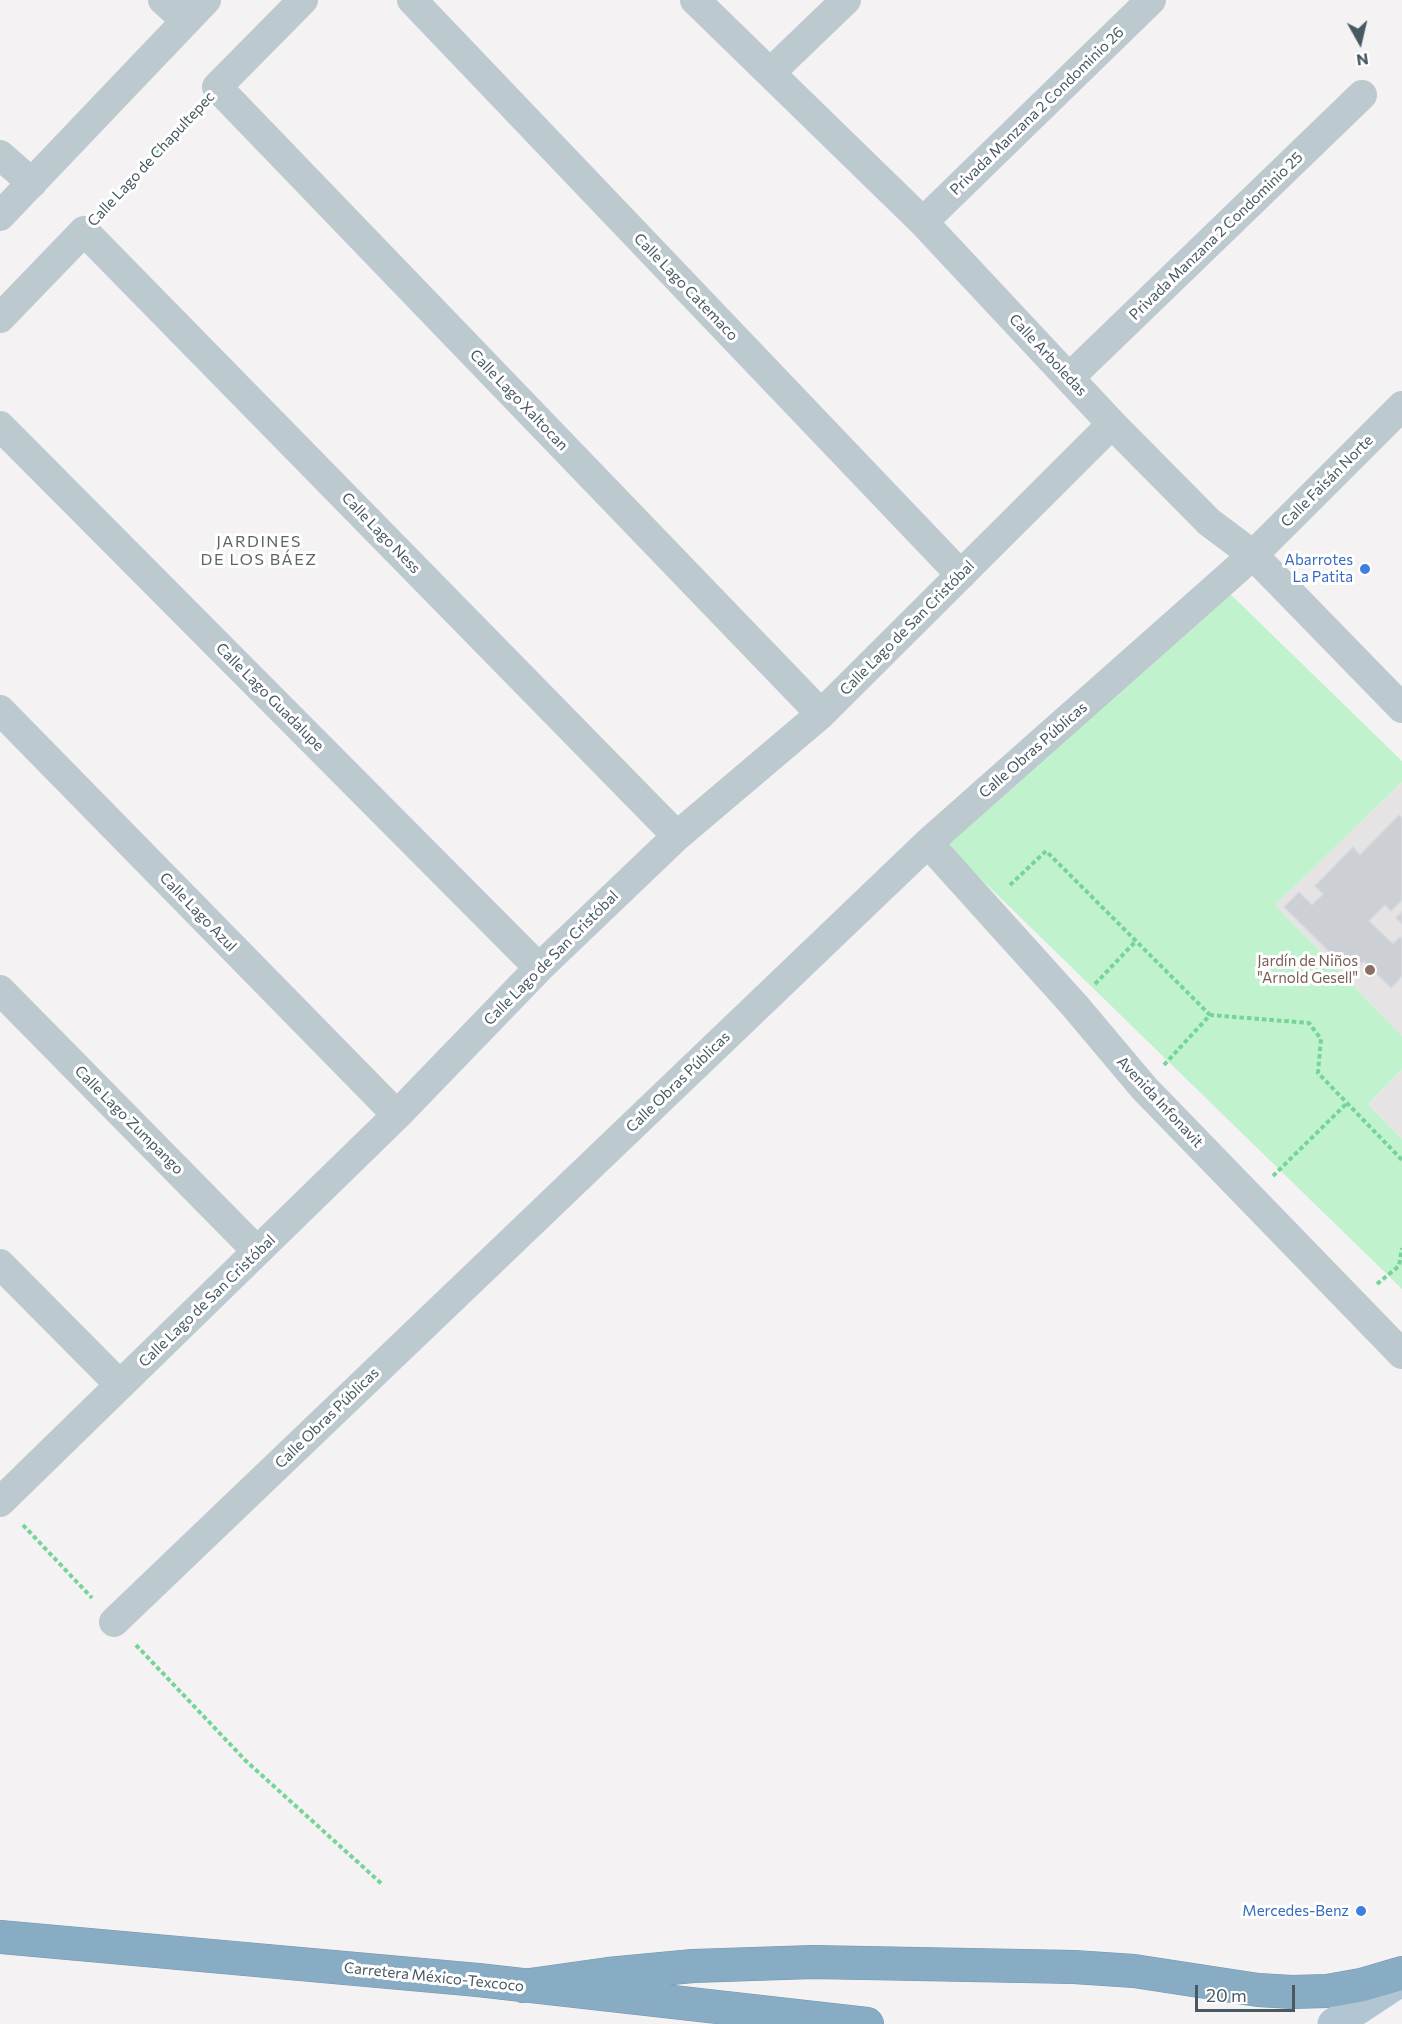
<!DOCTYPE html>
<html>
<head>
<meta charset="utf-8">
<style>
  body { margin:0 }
  #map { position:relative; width:1402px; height:2024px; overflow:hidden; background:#f4f2f2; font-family:Commissioner,sans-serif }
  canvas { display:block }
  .north { position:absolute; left:1330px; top:12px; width:60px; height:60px; -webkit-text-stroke:4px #fff; paint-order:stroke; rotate:172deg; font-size:16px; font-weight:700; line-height:24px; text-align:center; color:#485961 }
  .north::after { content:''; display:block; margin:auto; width:21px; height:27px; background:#485961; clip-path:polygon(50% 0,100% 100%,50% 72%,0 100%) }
  .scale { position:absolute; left:1195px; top:1985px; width:100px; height:27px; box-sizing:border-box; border:3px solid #485961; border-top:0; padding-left:8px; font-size:18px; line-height:21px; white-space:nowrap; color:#485961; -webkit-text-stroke:4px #fff; paint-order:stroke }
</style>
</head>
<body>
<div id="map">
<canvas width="1402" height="2024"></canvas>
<div class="north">N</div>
<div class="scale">20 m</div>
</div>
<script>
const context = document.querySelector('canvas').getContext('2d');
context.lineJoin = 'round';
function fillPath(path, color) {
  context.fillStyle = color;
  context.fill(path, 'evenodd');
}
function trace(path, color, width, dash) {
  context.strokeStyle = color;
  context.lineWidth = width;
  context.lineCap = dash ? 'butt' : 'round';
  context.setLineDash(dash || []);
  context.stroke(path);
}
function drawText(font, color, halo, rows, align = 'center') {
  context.font = font + ' Commissioner,sans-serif';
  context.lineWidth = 6;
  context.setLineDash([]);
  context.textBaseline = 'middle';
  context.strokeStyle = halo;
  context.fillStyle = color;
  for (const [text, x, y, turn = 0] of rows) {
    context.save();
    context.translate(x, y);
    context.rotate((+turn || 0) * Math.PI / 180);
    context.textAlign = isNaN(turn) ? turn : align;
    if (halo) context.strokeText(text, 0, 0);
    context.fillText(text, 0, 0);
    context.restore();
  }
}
const education = new Path2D(`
  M 1402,782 L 1402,1036 L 1275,905 Z
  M 1402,1069 L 1402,1139 L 1368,1104 Z`);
const green = new Path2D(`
  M 1221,585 L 1402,761 L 1402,782 L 1275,905 L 1402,1036 L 1402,1069 L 1368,1104 L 1402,1139 L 1402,1289 L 946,845 Z`);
const building = new Path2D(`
  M 1399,815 L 1402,818 L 1402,900 L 1391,911 L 1385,905 L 1369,921 L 1393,944 L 1400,937 L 1402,939 L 1402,976 L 1391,988 L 1364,961 L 1352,974 L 1284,907 L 1299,892 L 1312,905 L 1323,894 L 1315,886 L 1353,847 L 1360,855 Z
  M 1402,912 L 1402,924 L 1396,918 Z`);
const path = new Path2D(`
  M 105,208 L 196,110
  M 1010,885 L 1046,851 L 1210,1015
  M 1095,984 L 1136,941
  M 1164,1065 L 1210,1015 L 1309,1023 L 1321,1039 L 1318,1073 L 1402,1160
  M 1273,1176 L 1347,1103
  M 1377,1284 L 1399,1266 L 1402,1248
  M 23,1525 L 92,1598
  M 136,1645 L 246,1761 L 383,1885`);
const street = new Path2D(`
  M 163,0 L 185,20
  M 303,0 L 217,87 L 821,714
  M 412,0 L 961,575
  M 695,0 L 923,222 L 1112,424 L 1209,522 L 1253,555 L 1402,708
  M 770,73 L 846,0
  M 0,155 L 32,183
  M 0,216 L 206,0
  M 923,222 L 1151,0
  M 0,318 L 84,231 L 677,836
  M 1070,377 L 1362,95
  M 0,426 L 539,968
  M 0,710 L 397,1115
  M 928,843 L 1075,1006 L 1144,1088 L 1402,1354
  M 0,990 L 257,1251
  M 0,1264 L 120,1385
  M 0,1502 L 397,1115 L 539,968 L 677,836 L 821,714 L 1112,424
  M 114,1622 L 928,843 L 1253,555 L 1402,406`);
const primary = new Path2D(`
  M 1334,2024 L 1402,1979`);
const highway = new Path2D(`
  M 0,1937 L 478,1980 L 867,2024
  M 523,1986 L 608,1974 L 693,1966 L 813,1962 L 1074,1967 L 1134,1971 L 1258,1990 L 1292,1992 L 1327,1991 L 1361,1985 L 1402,1973`);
const markers = [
  [1365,569,6,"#3f7fe0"],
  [1370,970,6,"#8d6e63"],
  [1361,1911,6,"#3f7fe0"]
];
const streetNames = [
  ["Privada Manzana 2 Condominio 26",1037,111,-44],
  ["Calle Lago de Chapultepec",151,159,-47],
  ["Privada Manzana 2 Condominio 25",1216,236,-44],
  ["Calle Lago Catemaco",686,287,46],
  ["Calle Arboledas",1048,355,47],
  ["Calle Lago Xaltocan",519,400,46],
  ["Calle Faisán Norte",1327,481,-45],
  ["Calle Lago Ness",381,533,46],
  ["Calle Lago de San Cristóbal",907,628,-45],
  ["Calle Lago Guadalupe",270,697,45],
  ["Calle Obras Públicas",1033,750,-41],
  ["Calle Lago Azul",198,912,46],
  ["Calle Lago de San Cristóbal",551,958,-45],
  ["Calle Obras Públicas",678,1082,-44],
  ["Avenida Infonavit",1160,1102,47],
  ["Calle Lago Zumpango",129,1120,45],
  ["Calle Lago de San Cristóbal",207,1301,-44],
  ["Calle Obras Públicas",327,1418,-44],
  ["Carretera México-Texcoco",434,1977,6]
];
const shopNames = [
  ["Abarrotes",1353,560],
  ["La Patita",1353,577],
  ["Mercedes-Benz",1349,1911]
];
const educationNames = [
  ["Jardín de Niños",1358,961],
  ["\"Arnold Gesell\"",1358,978]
];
const neighbourhoodNames = [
  ["JARDINES",259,542],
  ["DE LOS BÁEZ",259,560]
];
fillPath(education, '#e6e3e5');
fillPath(green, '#c0f3cd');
fillPath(building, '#ccd0d5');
trace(building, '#d6d9de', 1.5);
trace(highway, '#7397af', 34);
trace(path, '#75d498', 4, [4.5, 3]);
trace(street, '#bcc9cf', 30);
trace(primary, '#b1c6d2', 33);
trace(highway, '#88acc3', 33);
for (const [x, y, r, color] of markers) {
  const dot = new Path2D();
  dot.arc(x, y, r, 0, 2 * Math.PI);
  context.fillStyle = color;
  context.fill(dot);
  trace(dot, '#fff', 2);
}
drawText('15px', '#485961', '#fff', streetNames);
drawText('15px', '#366cbe', '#fff', shopNames, 'right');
drawText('15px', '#785e54', '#fff', educationNames, 'right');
context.letterSpacing = '1.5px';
drawText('16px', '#5e6468', '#fff', neighbourhoodNames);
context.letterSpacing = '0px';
</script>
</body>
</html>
